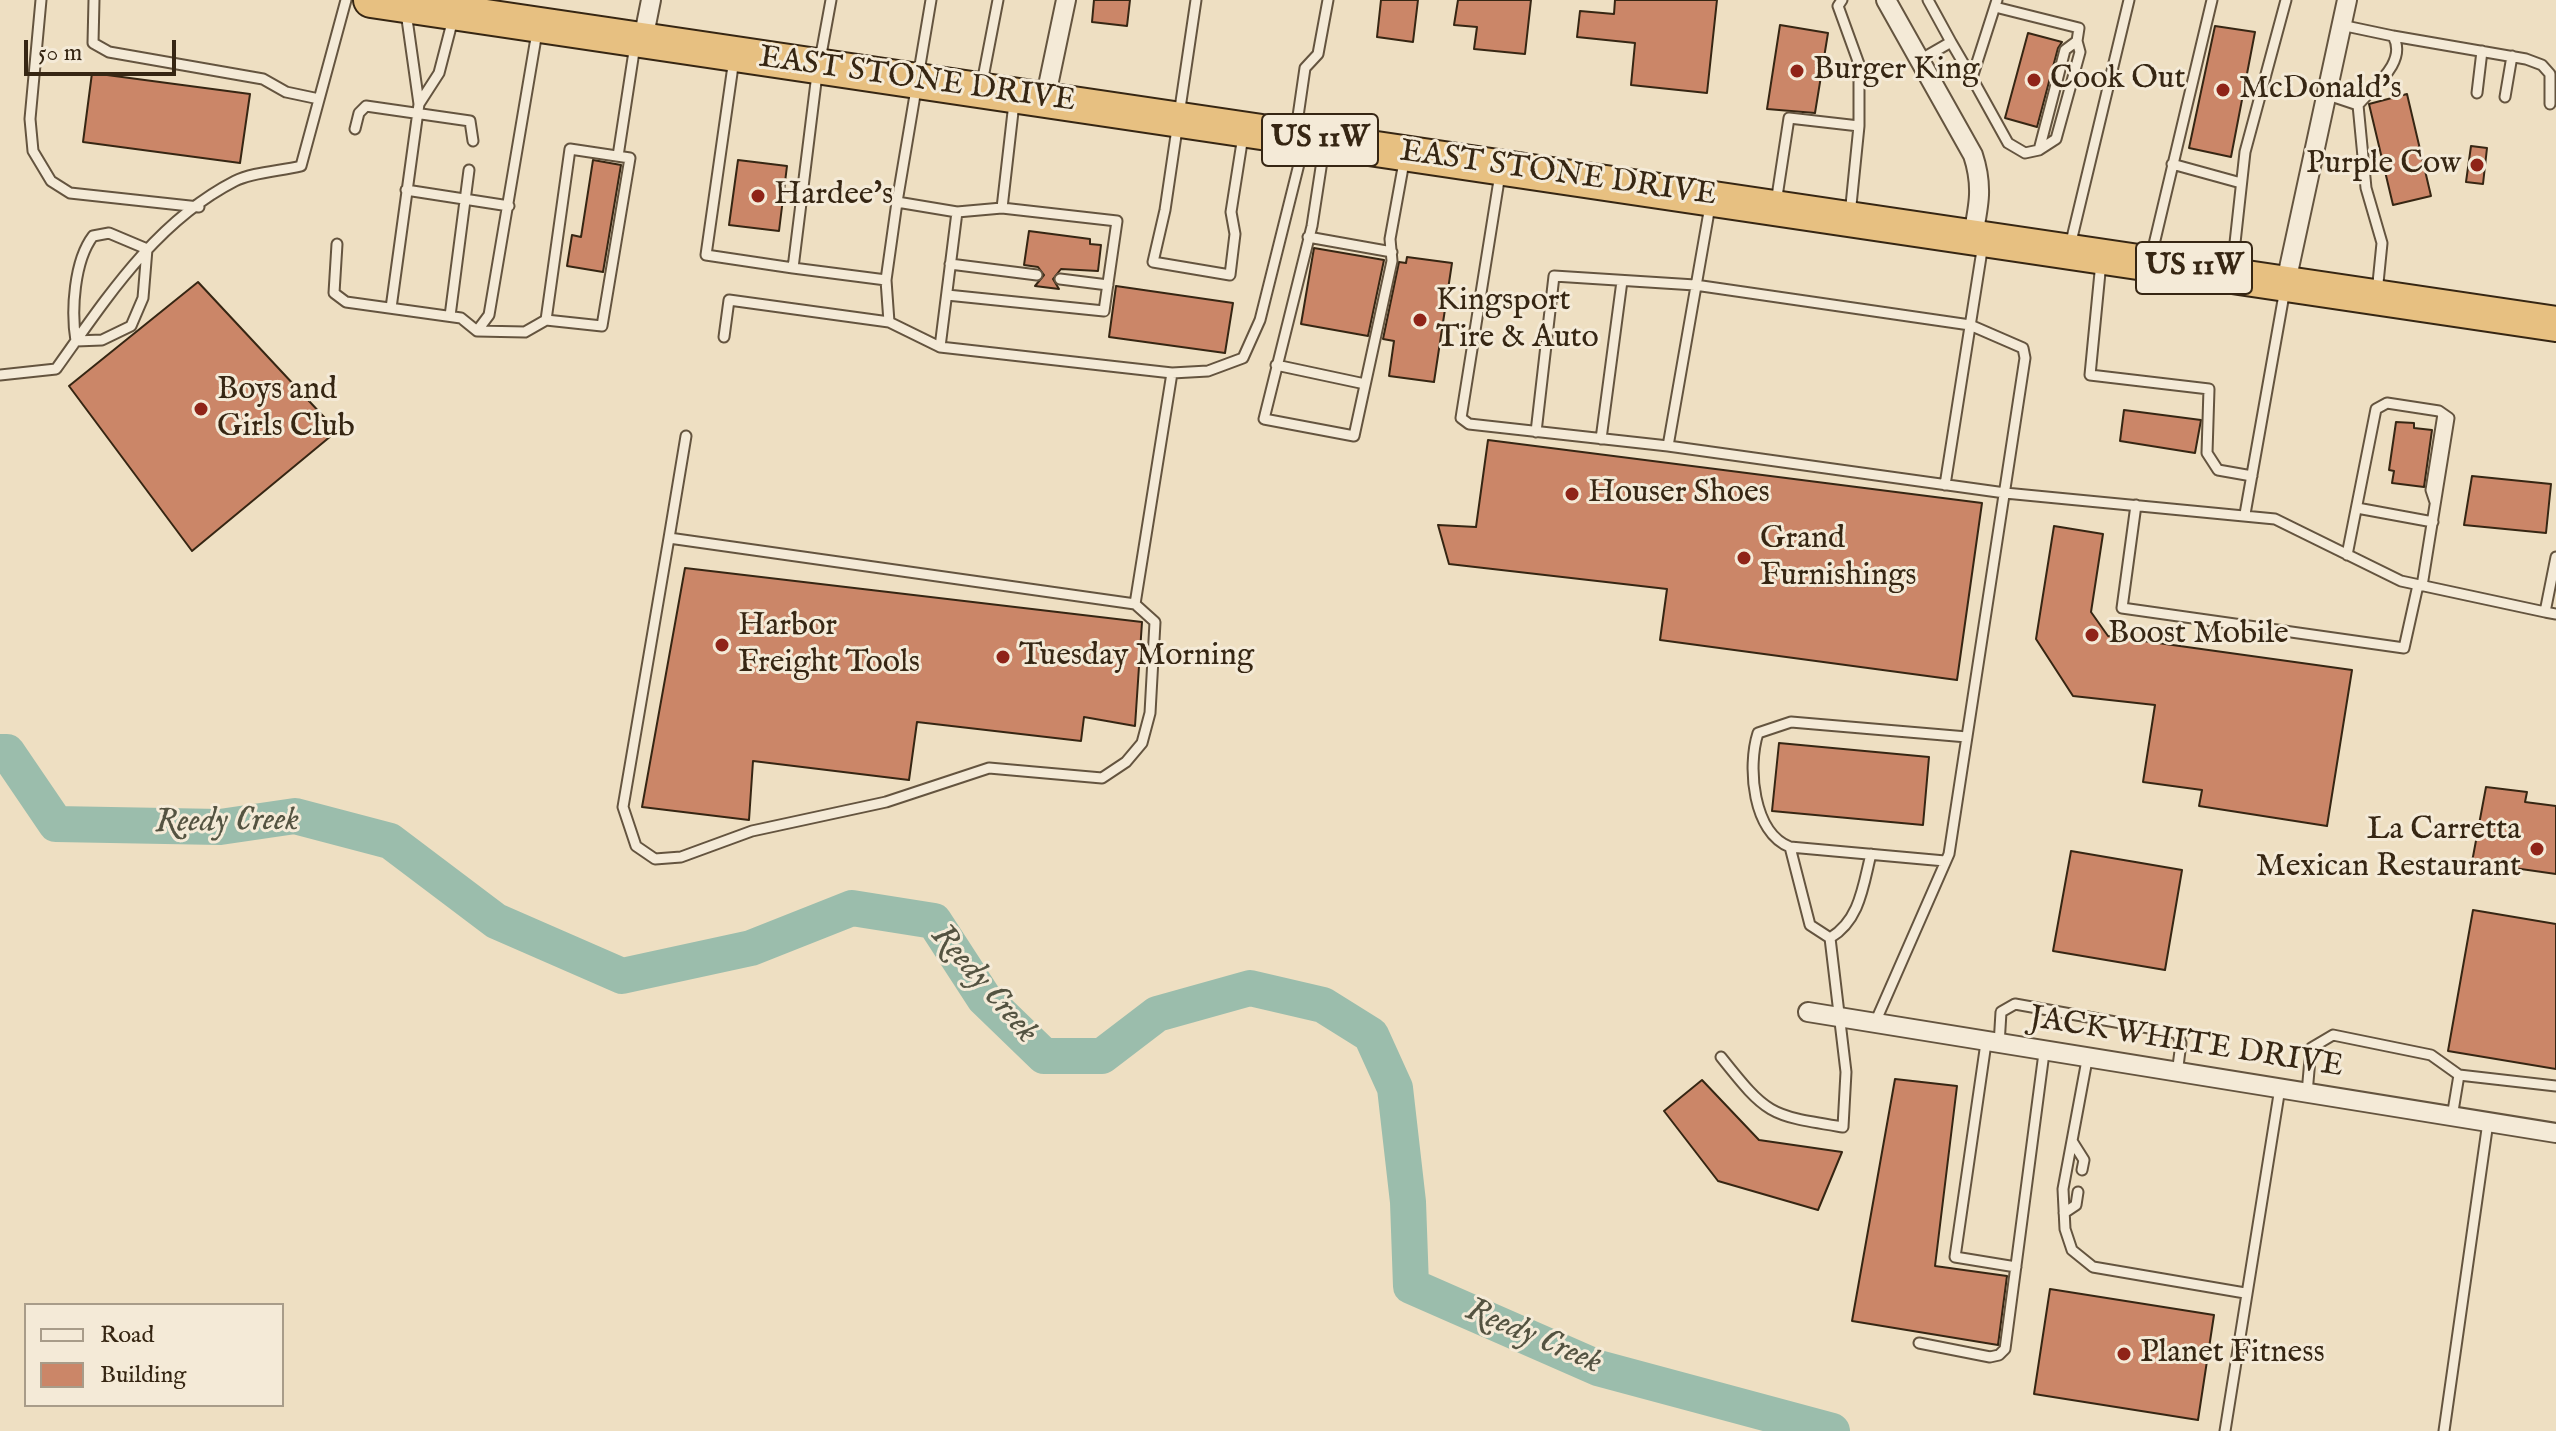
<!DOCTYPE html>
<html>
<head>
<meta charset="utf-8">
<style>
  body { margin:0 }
  #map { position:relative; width:2556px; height:1431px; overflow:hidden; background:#eedfc2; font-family:"IM FELL English",serif }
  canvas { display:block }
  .legend { position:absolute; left:24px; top:1303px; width:260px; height:104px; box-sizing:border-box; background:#f4ead7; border:2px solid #a89c89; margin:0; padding:10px 14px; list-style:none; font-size:24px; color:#362613 }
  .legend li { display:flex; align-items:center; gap:16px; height:40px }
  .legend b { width:40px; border:2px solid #a89c89 }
  .scale { position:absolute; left:24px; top:40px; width:152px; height:36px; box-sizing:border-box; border:4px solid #362613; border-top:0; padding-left:10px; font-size:24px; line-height:28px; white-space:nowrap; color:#362613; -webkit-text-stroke:6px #f4ead7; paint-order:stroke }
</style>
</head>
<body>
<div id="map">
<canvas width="2556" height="1431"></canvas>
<ul class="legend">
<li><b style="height:10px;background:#f4ead7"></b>Road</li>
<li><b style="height:22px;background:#cb8668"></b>Building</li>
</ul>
<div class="scale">50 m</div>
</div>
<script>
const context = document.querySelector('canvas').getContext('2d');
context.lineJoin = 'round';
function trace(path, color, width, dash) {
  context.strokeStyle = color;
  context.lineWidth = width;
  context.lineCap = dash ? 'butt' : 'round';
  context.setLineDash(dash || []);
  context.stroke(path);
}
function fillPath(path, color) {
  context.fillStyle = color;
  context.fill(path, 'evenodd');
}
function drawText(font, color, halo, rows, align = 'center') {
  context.font = font + ' "IM FELL English",serif';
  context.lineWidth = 6;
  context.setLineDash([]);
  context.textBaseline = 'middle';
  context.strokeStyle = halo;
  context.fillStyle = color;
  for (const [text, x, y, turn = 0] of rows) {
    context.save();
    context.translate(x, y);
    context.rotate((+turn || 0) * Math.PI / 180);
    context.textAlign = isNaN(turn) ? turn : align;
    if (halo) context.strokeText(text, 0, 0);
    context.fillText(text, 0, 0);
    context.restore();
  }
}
const river = new Path2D(`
  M 0,752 L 7,752 L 56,824 L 220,827 L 295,816 L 390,841 L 496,921 L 622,976 L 751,948 L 852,908 L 934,921 L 984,998 L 1044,1056 L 1102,1056 L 1157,1014 L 1250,988 L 1323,1005 L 1371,1035 L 1395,1088 L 1408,1202 L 1411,1286 L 1598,1368 L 1832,1431`);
const building = new Path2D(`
  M 1094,0 L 1130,0 L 1127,26 L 1092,22 Z
  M 1381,0 L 1418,0 L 1413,42 L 1377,37 Z
  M 1458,0 L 1531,0 L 1525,54 L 1474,49 L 1477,27 L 1454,25 Z
  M 1615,0 L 1717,0 L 1707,93 L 1631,85 L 1635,43 L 1577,37 L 1580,11 L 1614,14 Z
  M 1780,25 L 1828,33 L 1815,113 L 1767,109 Z
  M 2215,26 L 2255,32 L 2231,157 L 2189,148 Z
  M 2028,33 L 2062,42 L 2058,48 L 2037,127 L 2005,118 Z
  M 92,73 L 250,94 L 240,163 L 83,142 Z
  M 2407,94 L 2431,196 L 2393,205 L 2369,104 Z
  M 2471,146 L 2487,148 L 2483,184 L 2466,182 Z
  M 593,160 L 621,165 L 603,272 L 567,266 L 572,235 L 581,237 Z
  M 738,160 L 787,166 L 779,231 L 729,225 Z
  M 1029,231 L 1090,239 L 1090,244 L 1101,245 L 1098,271 L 1061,269 L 1053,279 L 1059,289 L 1035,286 L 1044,275 L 1038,267 L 1024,265 Z
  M 1314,248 L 1384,260 L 1368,336 L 1301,324 Z
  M 1407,257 L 1452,263 L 1434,382 L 1389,376 L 1394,341 L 1383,339 L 1399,262 L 1406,263 Z
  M 198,282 L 337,431 L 192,551 L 69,386 Z
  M 1116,286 L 1233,303 L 1225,353 L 1109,337 Z
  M 2124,410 L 2201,420 L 2195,453 L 2120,441 Z
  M 2396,422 L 2414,423 L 2414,428 L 2432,430 L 2424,487 L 2392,483 L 2394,471 L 2389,470 Z
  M 1488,440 L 1982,503 L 1957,680 L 1660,640 L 1667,589 L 1449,564 L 1438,525 L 1476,527 Z
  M 2472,476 L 2551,484 L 2546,533 L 2464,525 Z
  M 2054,526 L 2103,534 L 2091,612 L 2108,636 L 2352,670 L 2327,826 L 2199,806 L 2202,790 L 2143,782 L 2155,705 L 2073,696 L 2036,639 Z
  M 685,568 L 1142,622 L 1135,726 L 1084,717 L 1081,741 L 917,722 L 909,780 L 753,761 L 749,820 L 642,807 Z
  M 1779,743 L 1929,757 L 1923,825 L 1772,811 Z
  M 2486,787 L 2527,792 L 2525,802 L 2556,806 L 2556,874 L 2472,862 Z
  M 2071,851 L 2182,870 L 2165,970 L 2053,951 Z
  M 2473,910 L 2556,924 L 2556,1069 L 2448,1051 Z
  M 1895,1079 L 1957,1086 L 1935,1266 L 2007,1276 L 1998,1345 L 1852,1321 Z
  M 1702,1080 L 1759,1140 L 1842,1152 L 1818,1210 L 1718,1181 L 1664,1111 Z
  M 2050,1289 L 2214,1315 L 2198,1420 L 2034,1394 Z`);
const lane = new Path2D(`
  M 41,0 L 30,119 L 33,151 L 51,181 L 70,193 L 199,207
  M 94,0 L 93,43 L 109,52 L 263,79 L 286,92 L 319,99
  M 931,0 L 897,202 L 957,212 L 1002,208 L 1014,103
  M 1196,0 L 1165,210 L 1153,262 L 1230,275 L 1235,234 L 1231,212 L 1243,136
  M 1842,0 L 1838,6 L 1859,64 L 1859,126
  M 1995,7 L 2079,28 L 2077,41 L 2065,50 L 2039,150
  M 2341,25 L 2393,36 C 2408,62 2374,86 2358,105
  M 2393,36 L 2526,59 L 2542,65 L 2550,74 L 2550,104
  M 1951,42 L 1972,78 L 1997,0
  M 734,59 L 706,255 L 793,268 L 817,74
  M 820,60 L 831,0
  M 1918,61 L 1951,42 L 1928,0
  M 1972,78 L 2008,143 L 2025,153 L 2039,150 L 2056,139 L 2080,52 L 2077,41
  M 982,83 L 998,0
  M 2477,93 L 2482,51
  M 2325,94 L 2358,105 L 2366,188 L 2382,243 L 2377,293
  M 2505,97 L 2512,56
  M 419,104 L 439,73 L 453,19
  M 355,129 L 359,113 L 366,106 L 470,121 L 473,141
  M 1296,130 L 1305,68 L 1318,54 L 1328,0
  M 1324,148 L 1312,226 L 1264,419 L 1354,436 L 1392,261 L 1390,239 L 1404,162
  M 618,156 L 635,45
  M 2172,164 L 2241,183
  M 1500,174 L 1461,418 L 1469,424 L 1668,446 L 1710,206
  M 406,190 L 509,206
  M 1776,203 L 1789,118 L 1859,126 L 1850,215
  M 109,233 L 147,249 L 143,298 L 131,326 L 102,340 L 76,341 C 71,311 74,261 93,236 Z
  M 1308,237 L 1392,252
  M 337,244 L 334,293 L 346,302 L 461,318 L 477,331 L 525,332 L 546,320 L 602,326 L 630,158 L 570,149 L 546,320
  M 2070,246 L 2129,0
  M 2151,257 L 2212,0
  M 2101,262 L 2090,375 L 2209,389 L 2207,453 L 2218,470 L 2252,476
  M 950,264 L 1037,275
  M 793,268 L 886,280
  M 2232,270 L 2245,152 L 2286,0
  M 1060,279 L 1108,285
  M 947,295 L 1104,311 L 1117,221 L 1002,208
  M 391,308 L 419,104 L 406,12
  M 450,316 L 469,170
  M 889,322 L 940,347 L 1172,373 L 1135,604
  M 477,331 L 489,315 L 537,32
  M 724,337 L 729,300 L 889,322 L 886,280 L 897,202
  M 940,347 L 957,212
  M 1276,365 L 1365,384
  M 1172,373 L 1208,371 L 1243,358 L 1260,320 L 1304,144
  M 0,375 L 56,369 C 106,299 155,222 235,181 C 253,172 281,171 301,166 L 346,0
  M 1536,432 L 1554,276 L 1695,285 L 1970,325 L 2023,348 L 2025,358 L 1949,854 L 1874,1025
  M 1601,439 L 1622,281
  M 1668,446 L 2005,493 L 2275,519 L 2401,581 L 2545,612
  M 1945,485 L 1983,244
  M 2435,502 L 2431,490 L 2443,414
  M 2136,505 L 2122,608 L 2404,648 L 2418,585
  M 2357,508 L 2433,522
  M 2245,514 L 2285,289
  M 669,538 L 1135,604 L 1155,622 L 1150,713 L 1142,743 L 1126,762 L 1102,778 L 989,768 L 886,802 L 752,831 L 681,857 L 655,859 L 636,846 L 623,807 Z
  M 669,538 L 686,436
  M 2347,555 L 2376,409 L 2387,403 L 2439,411 L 2449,418 L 2422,586
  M 2556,557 L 2545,612 L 2556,614
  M 1945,861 L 1790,847 C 1753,833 1747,767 1758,733 L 1791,722 L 1967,737
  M 1830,938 C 1860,920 1863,886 1871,854
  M 1986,1043 L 1955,1257 L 2016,1267
  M 1999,1045 L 2001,1012 L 2015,1004 L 2177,1033 L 2181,1043 L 2177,1074
  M 1721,1057 C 1768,1116 1769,1115 1843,1127 L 1846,1072 L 1830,938 L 1810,925 L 1790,847
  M 2087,1060 L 2063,1189 L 2065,1229 L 2072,1250 L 2093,1267 L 2245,1293
  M 2307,1093 L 2311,1048 L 2333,1035 L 2431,1055 L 2459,1075 L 2556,1086
  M 2452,1117 L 2459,1075
  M 2072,1141 L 2084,1160 L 2082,1170
  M 2064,1213 L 2076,1205 L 2078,1192
  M 1919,1343 L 1990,1357 L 1999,1355 L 2005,1349 L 2044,1053
  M 2225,1431 L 2280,1088
  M 2444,1431 L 2488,1122`);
const street = new Path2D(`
  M 1886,0 L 1973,155 C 1983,185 1979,205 1973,235
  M 643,40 L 651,0
  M 1045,100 L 1066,0
  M 2286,282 L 2347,0
  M 1808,1012 L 2556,1133`);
const highway = new Path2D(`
  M 371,0 L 2556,324`);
const markers = [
  [1797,71,8,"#8f2418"],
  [2034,80,8,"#8f2418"],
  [2223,90,8,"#8f2418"],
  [2477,165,8,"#8f2418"],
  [758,196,8,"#8f2418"],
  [1420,320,8,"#8f2418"],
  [201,409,8,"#8f2418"],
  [1572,494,8,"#8f2418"],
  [1744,558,8,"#8f2418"],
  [2092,635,8,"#8f2418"],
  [722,645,8,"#8f2418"],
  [1003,657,8,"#8f2418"],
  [2537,849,8,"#8f2418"],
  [2124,1354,8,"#8f2418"]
];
const shields = [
  [1320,140,116],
  [2194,268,116]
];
const shieldNames = [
  ["US 11W",1320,140],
  ["US 11W",2194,268]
];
const poiNames = [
  ["Burger King",1813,71],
  ["Cook Out",2050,80],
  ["McDonald's",2239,90],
  ["Purple Cow",2461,165,"right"],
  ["Hardee's",774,196],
  ["Kingsport",1436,302],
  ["Tire & Auto",1436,339],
  ["Boys and",217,391],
  ["Girls Club",217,428],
  ["Houser Shoes",1588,494],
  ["Grand",1760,540],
  ["Furnishings",1760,577],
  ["Harbor",738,627],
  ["Freight Tools",738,664],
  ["Boost Mobile",2108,635],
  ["Tuesday Morning",1019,657],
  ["La Carretta",2521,831,"right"],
  ["Mexican Restaurant",2521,868,"right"],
  ["Planet Fitness",2140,1354]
];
const streetNames = [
  ["EAST STONE DRIVE",917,81,8],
  ["EAST STONE DRIVE",1558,175,8],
  ["JACK WHITE DRIVE",2186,1044,9]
];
const waterNames = [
  ["Reedy Creek",227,823,-1],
  ["Reedy Creek",983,985,49],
  ["Reedy Creek",1533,1338,23]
];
trace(river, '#9bbdac', 36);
fillPath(building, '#cb8668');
trace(building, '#362613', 2);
trace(lane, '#64543f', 13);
trace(street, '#64543f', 22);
trace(highway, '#362613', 38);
trace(lane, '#f4ead7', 9);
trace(street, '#f4ead7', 18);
trace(highway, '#e7c081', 34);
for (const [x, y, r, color] of markers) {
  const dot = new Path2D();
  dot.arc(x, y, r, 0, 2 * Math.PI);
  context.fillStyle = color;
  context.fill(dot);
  trace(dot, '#f4ead7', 3);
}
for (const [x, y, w] of shields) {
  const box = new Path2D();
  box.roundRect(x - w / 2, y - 26, w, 52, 6);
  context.fillStyle = '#f4ead7';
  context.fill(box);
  trace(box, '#362613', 2);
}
drawText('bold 30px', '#362613', null, shieldNames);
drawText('32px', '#362613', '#f4ead7', poiNames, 'left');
drawText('32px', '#362613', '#f4ead7', streetNames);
drawText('italic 34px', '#545341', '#f4ead7', waterNames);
</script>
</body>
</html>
